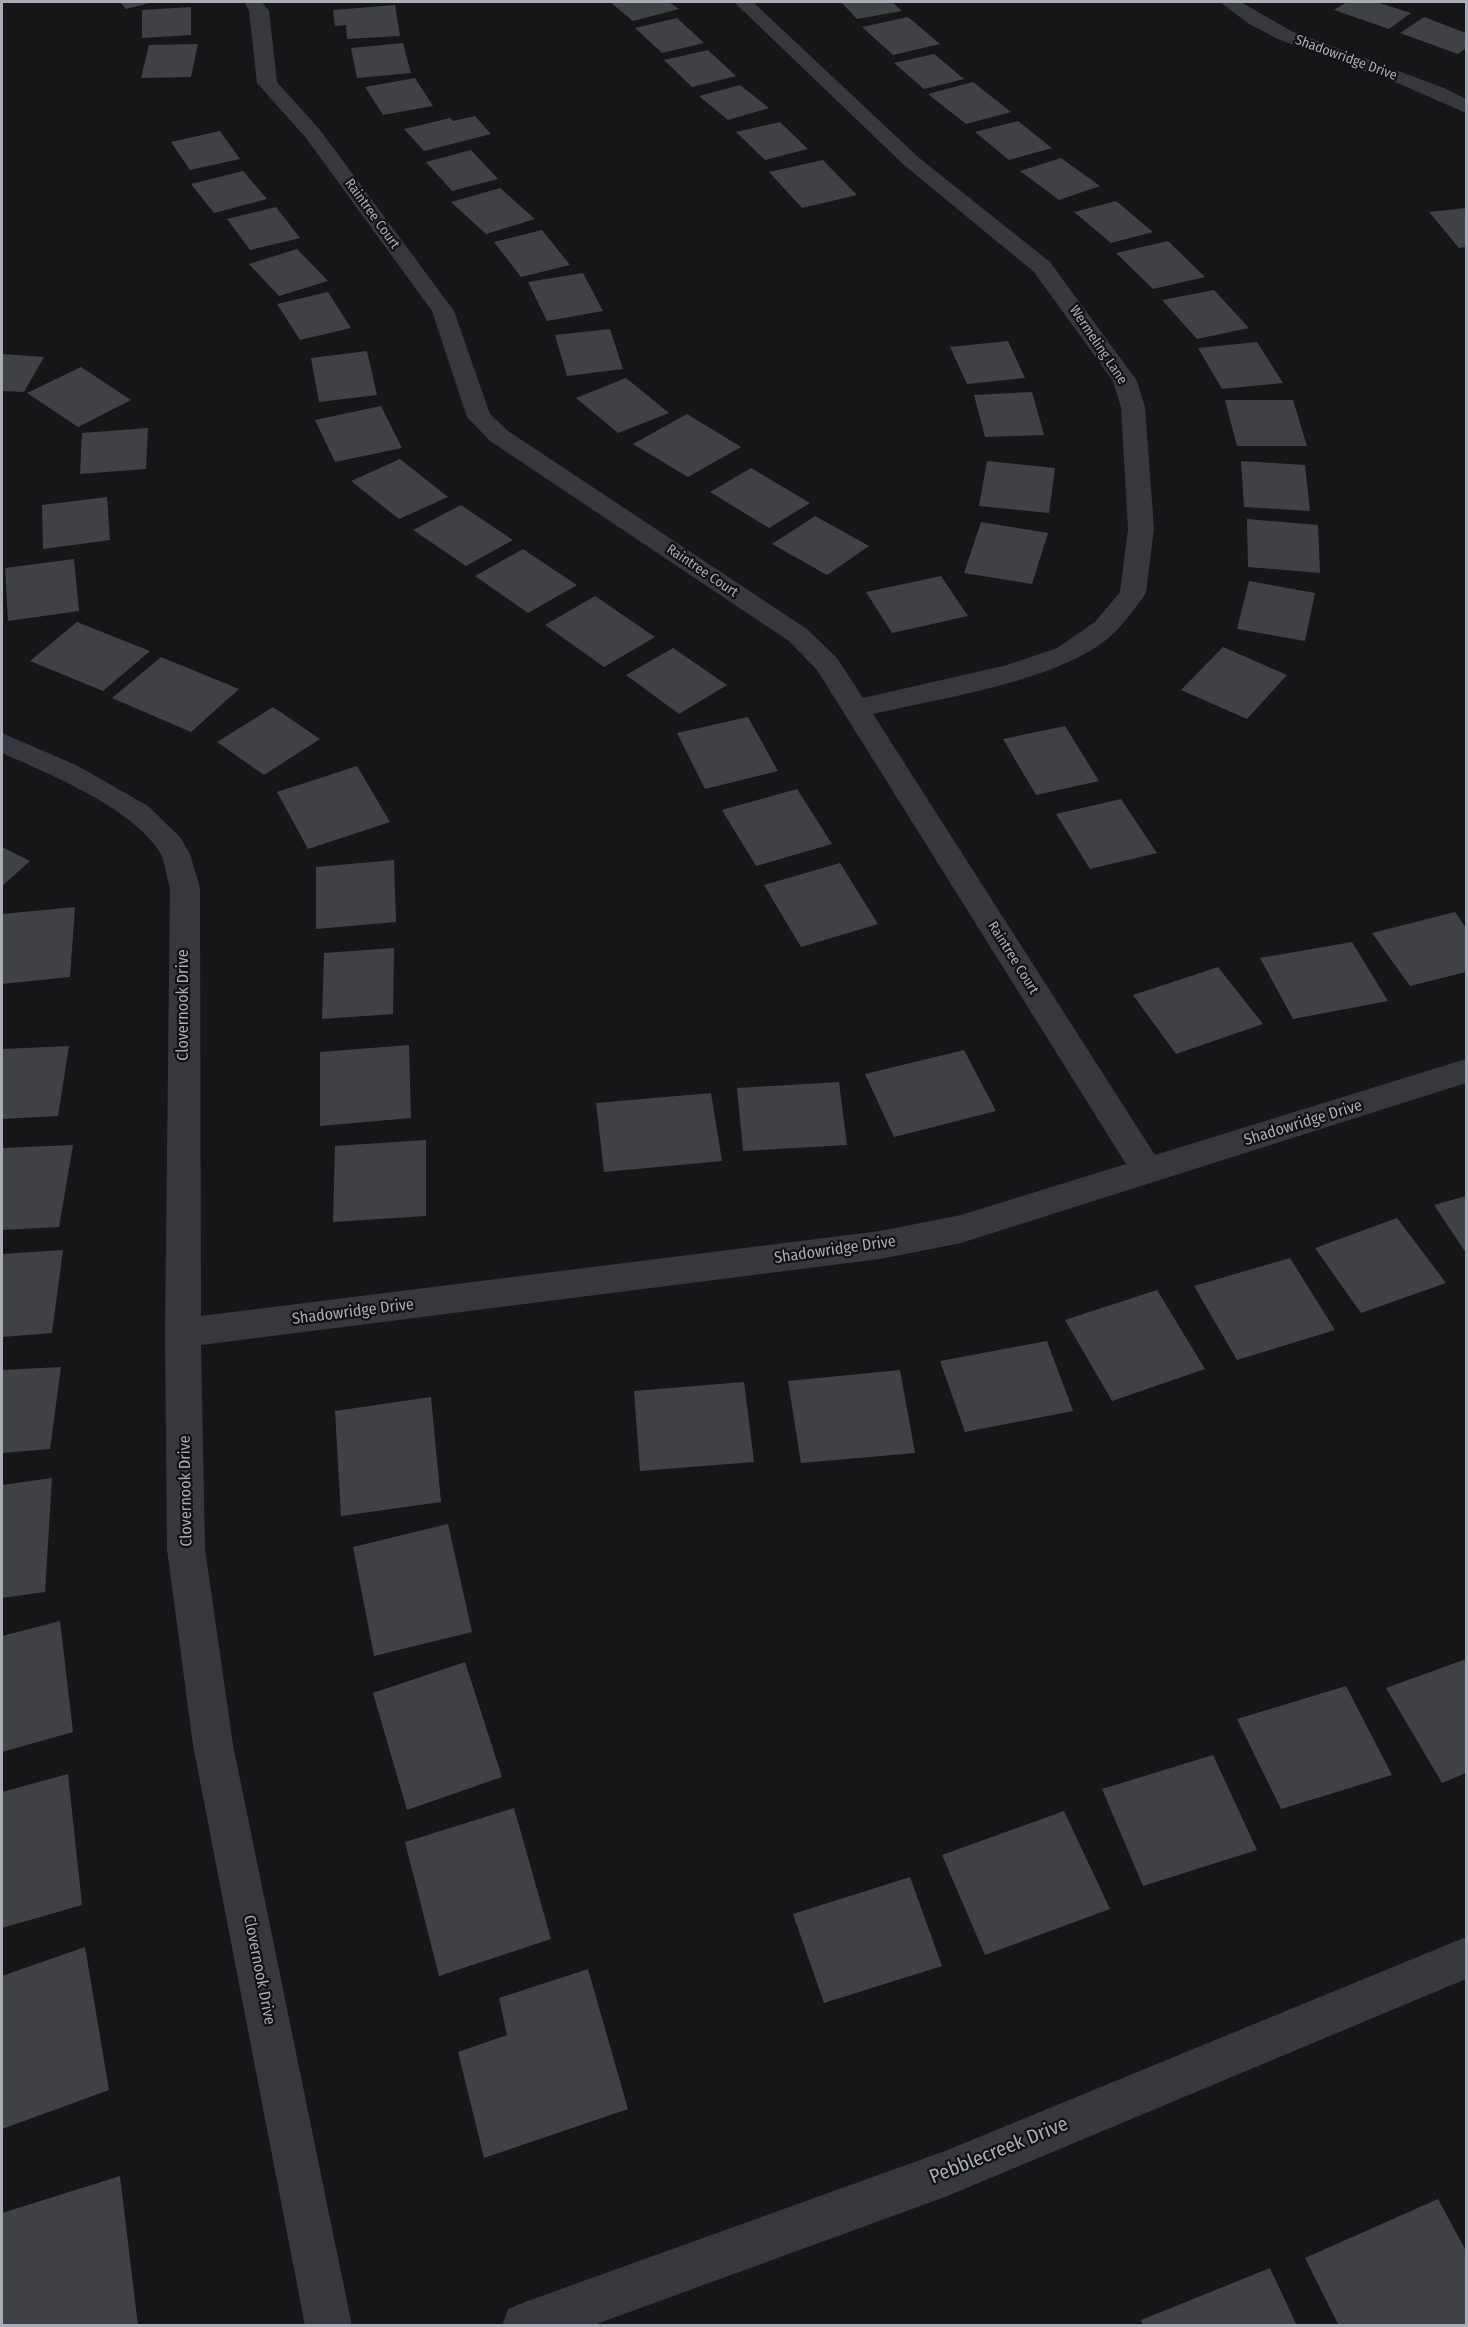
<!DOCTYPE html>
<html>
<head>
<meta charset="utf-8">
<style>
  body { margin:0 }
  #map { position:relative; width:1468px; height:2327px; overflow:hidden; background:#161618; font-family:"Fira Sans Condensed",sans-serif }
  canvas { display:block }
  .frame { position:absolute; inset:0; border:3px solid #a8adb8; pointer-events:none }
</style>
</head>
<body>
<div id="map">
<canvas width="1468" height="2327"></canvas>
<div class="frame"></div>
</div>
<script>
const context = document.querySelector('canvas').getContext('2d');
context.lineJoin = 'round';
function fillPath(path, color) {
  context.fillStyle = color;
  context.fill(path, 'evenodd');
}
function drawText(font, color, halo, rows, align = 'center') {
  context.font = font + ' "Fira Sans Condensed",sans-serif';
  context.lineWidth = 4.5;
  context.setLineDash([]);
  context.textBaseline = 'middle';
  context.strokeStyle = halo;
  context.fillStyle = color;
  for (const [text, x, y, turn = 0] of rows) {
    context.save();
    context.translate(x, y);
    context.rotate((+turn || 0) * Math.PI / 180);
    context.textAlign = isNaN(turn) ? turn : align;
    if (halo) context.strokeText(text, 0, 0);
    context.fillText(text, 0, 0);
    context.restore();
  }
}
const building = new Path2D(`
  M 120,2 L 153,2 L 126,9 Z
  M 610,2 L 669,2 L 679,9 L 633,21 Z
  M 841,2 L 892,2 L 902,11 L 857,19 Z
  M 1347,2 L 1376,2 L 1411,13 L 1389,29 L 1334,10 Z
  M 395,5 L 400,36 L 347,39 L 346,25 L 335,26 L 333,10 Z
  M 191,7 L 191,35 L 142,38 L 142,10 Z
  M 908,17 L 940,44 L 893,55 L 862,27 Z
  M 1424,17 L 1466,33 L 1466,48 L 1458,54 L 1400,33 Z
  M 677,18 L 704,43 L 662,53 L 635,28 Z
  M 403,43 L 411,73 L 357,78 L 351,48 Z
  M 198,44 L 191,77 L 141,78 L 149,45 Z
  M 708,50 L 736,76 L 692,87 L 664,60 Z
  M 934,54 L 964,79 L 924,89 L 894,63 Z
  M 415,78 L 433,106 L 383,115 L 365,87 Z
  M 973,82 L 1011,112 L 966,124 L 928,94 Z
  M 740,85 L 769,108 L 728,120 L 699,96 Z
  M 475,116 L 491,134 L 424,151 L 404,129 L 450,118 L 453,121 Z
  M 1018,121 L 1052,148 L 1009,160 L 975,132 Z
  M 780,122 L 808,149 L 765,160 L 736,132 Z
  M 220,131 L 240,159 L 190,170 L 171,142 Z
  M 471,150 L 498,179 L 452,191 L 426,162 Z
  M 1061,158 L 1100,186 L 1059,200 L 1020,171 Z
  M 823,160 L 857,195 L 802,208 L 769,172 Z
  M 243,171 L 267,199 L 214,213 L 191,184 Z
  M 500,188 L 535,219 L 486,234 L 451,202 Z
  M 1116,201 L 1153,232 L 1111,243 L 1074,212 Z
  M 276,207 L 300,238 L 250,250 L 227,219 Z
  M 1466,208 L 1466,247 L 1459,248 L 1429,212 Z
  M 542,230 L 570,265 L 521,277 L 494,242 Z
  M 1168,241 L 1205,277 L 1153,289 L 1116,253 Z
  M 297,249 L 328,281 L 279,296 L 249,264 Z
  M 583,273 L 603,311 L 547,321 L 528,282 Z
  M 1214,290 L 1249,328 L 1197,339 L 1162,300 Z
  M 328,292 L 351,328 L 300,340 L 277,304 Z
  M 610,329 L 623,369 L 567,376 L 555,335 Z
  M 1008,341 L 1025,378 L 967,384 L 950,347 Z
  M 1257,342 L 1283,383 L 1222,389 L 1198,348 Z
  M 367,351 L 377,395 L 319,402 L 311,358 Z
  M 2,354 L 44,357 L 24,392 L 2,391 Z
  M 81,367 L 131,400 L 78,427 L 27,393 Z
  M 626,378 L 669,413 L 618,433 L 576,398 Z
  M 1032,392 L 1044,435 L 985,437 L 974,395 Z
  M 1225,400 L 1293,400 L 1307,446 L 1237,446 Z
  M 381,406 L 402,448 L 335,462 L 315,420 Z
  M 687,414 L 741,447 L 688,477 L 633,444 Z
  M 148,428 L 146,469 L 80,474 L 82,433 Z
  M 400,459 L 448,497 L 399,519 L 351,481 Z
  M 987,461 L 1055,468 L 1049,513 L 979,506 Z
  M 1241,461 L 1305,465 L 1310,511 L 1244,507 Z
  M 751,468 L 810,503 L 769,528 L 710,492 Z
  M 107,497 L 110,540 L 43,549 L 42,505 Z
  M 461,505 L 513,540 L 466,566 L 413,530 Z
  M 815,516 L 869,546 L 827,575 L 772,544 Z
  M 1247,519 L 1318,525 L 1320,573 L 1248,567 Z
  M 981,522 L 1048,533 L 1032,584 L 964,573 Z
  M 523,549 L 577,585 L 528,613 L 475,576 Z
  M 74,559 L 79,611 L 8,621 L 5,568 Z
  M 941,576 L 968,616 L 892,633 L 866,592 Z
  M 1249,581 L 1315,593 L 1305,641 L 1237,629 Z
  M 595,596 L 655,637 L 604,667 L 545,625 Z
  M 77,622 L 150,651 L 103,691 L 30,661 Z
  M 1223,647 L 1287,675 L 1247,719 L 1181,690 Z
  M 673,648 L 727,685 L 679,714 L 626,675 Z
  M 161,657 L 239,689 L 191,732 L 112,698 Z
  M 273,707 L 320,739 L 264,775 L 217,742 Z
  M 748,717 L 778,771 L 705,789 L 677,733 Z
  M 1065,726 L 1099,781 L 1036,795 L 1003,739 Z
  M 357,766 L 390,822 L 308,849 L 277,792 Z
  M 797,789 L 832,844 L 756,866 L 722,810 Z
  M 1121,799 L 1157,853 L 1090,869 L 1056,814 Z
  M 2,847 L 30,861 L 2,886 Z
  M 394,860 L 396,922 L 316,929 L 316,867 Z
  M 840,863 L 878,924 L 801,947 L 764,885 Z
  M 75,907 L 70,977 L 2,984 L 2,914 Z
  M 1455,912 L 1466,928 L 1466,972 L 1410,986 L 1372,933 Z
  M 1352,942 L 1388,1001 L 1293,1019 L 1260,958 Z
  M 394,948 L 393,1014 L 322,1019 L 324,953 Z
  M 1218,967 L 1263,1024 L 1176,1054 L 1133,995 Z
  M 409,1045 L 411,1118 L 320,1126 L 320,1052 Z
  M 69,1046 L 58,1116 L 2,1119 L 2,1049 Z
  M 964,1050 L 996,1111 L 894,1137 L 865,1074 Z
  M 839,1082 L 847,1145 L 743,1151 L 737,1088 Z
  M 711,1093 L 722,1161 L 604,1172 L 596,1103 Z
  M 426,1140 L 426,1216 L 333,1222 L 335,1146 Z
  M 73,1145 L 59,1227 L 2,1230 L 2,1148 Z
  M 1466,1196 L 1466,1253 L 1434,1205 Z
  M 1397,1218 L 1446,1283 L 1361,1313 L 1315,1248 Z
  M 63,1250 L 52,1333 L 2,1337 L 2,1254 Z
  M 1290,1258 L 1335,1330 L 1237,1360 L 1194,1286 Z
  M 1157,1290 L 1205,1369 L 1112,1401 L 1065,1320 Z
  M 1047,1341 L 1073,1411 L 965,1432 L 940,1361 Z
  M 61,1367 L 50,1449 L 2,1453 L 2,1370 Z
  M 900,1370 L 915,1453 L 801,1463 L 788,1381 Z
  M 744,1382 L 754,1462 L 640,1471 L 634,1391 Z
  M 431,1397 L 441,1502 L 341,1516 L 335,1411 Z
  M 52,1478 L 45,1592 L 2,1598 L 2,1485 Z
  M 448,1524 L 472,1632 L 374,1656 L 353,1547 Z
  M 60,1621 L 73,1732 L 2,1752 L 2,1636 Z
  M 1466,1659 L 1466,1773 L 1442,1783 L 1386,1688 Z
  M 465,1662 L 502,1777 L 407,1810 L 373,1693 Z
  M 1346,1686 L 1392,1775 L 1281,1809 L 1237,1719 Z
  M 1213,1755 L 1257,1850 L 1143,1886 L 1102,1789 Z
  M 68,1774 L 82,1905 L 2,1928 L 2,1792 Z
  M 514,1808 L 551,1939 L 439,1976 L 405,1842 Z
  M 1064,1811 L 1110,1909 L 985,1955 L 942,1855 Z
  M 910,1877 L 942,1966 L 824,2003 L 793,1914 Z
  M 85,1947 L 109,2090 L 2,2129 L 2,1976 Z
  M 588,1969 L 628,2109 L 484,2158 L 458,2052 L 507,2035 L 499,1998 Z
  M 120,2176 L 138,2326 L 2,2326 L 2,2213 Z
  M 1438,2199 L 1466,2251 L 1466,2326 L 1339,2326 L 1305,2258 Z
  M 1270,2268 L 1297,2326 L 1143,2326 L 1141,2320 Z`);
const street = new Path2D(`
  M 244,2 L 262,2 L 269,11 L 277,82 L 320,130 L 454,311 L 490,414 L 508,431 L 807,629 L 837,658 L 863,698 L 1007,665 L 1057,648 L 1095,622 L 1120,592 L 1128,529 L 1121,407 L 1113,381 L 1034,272 L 904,165 L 734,2 L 753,2 L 918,157 L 1050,262 L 1137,381 L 1145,407 L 1154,529 L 1146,593 L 1142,599 C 1133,610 1124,624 1113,634 C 1062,681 941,698 873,714 L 1155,1155 L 1466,1059 L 1466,1083 L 961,1243 L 880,1259 L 201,1345 L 205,1549 L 233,1745 L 352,2326 L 305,2326 L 193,1745 L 167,1549 L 165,1333 L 170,888 C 166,876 165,859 158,849 C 125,804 51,775 2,753 L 2,733 L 78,766 L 148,806 L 180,837 L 190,854 L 200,888 L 201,1316 L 880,1231 L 961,1215 L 1126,1164 L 817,670 L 789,641 L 490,441 L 467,417 L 432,311 L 306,138 L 257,83 L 249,11 Z
  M 1220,2 L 1241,2 L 1291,31 L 1444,88 L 1466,99 L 1466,113 L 1400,84 L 1278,39 L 1249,24 Z
  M 1466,1937 L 1466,1979 L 945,2197 L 591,2326 L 502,2326 L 508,2309 L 525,2302 L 945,2151 Z`);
const farStreetnames = [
  ["Shadowridge Drive",1346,58,20],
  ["Raintree Court",372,214,54],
  ["Wermeling Lane",1098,345,56],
  ["Raintree Court",702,571,34],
  ["Raintree Court",1013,958,58]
];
const streetNames = [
  ["Clovernook Drive",184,1005,-90],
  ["Shadowridge Drive",1303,1123,-17],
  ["Shadowridge Drive",835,1250,-8],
  ["Shadowridge Drive",353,1312,-7],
  ["Clovernook Drive",186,1491,-91],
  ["Clovernook Drive",259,1970,79]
];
const nearStreetnames = [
  ["Pebblecreek Drive",999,2151,-22]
];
fillPath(building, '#404145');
fillPath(street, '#37383d');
drawText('14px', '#a8adb8', '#111113', farStreetnames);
drawText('16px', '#a8adb8', '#111113', streetNames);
drawText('20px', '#a8adb8', '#111113', nearStreetnames);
</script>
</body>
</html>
